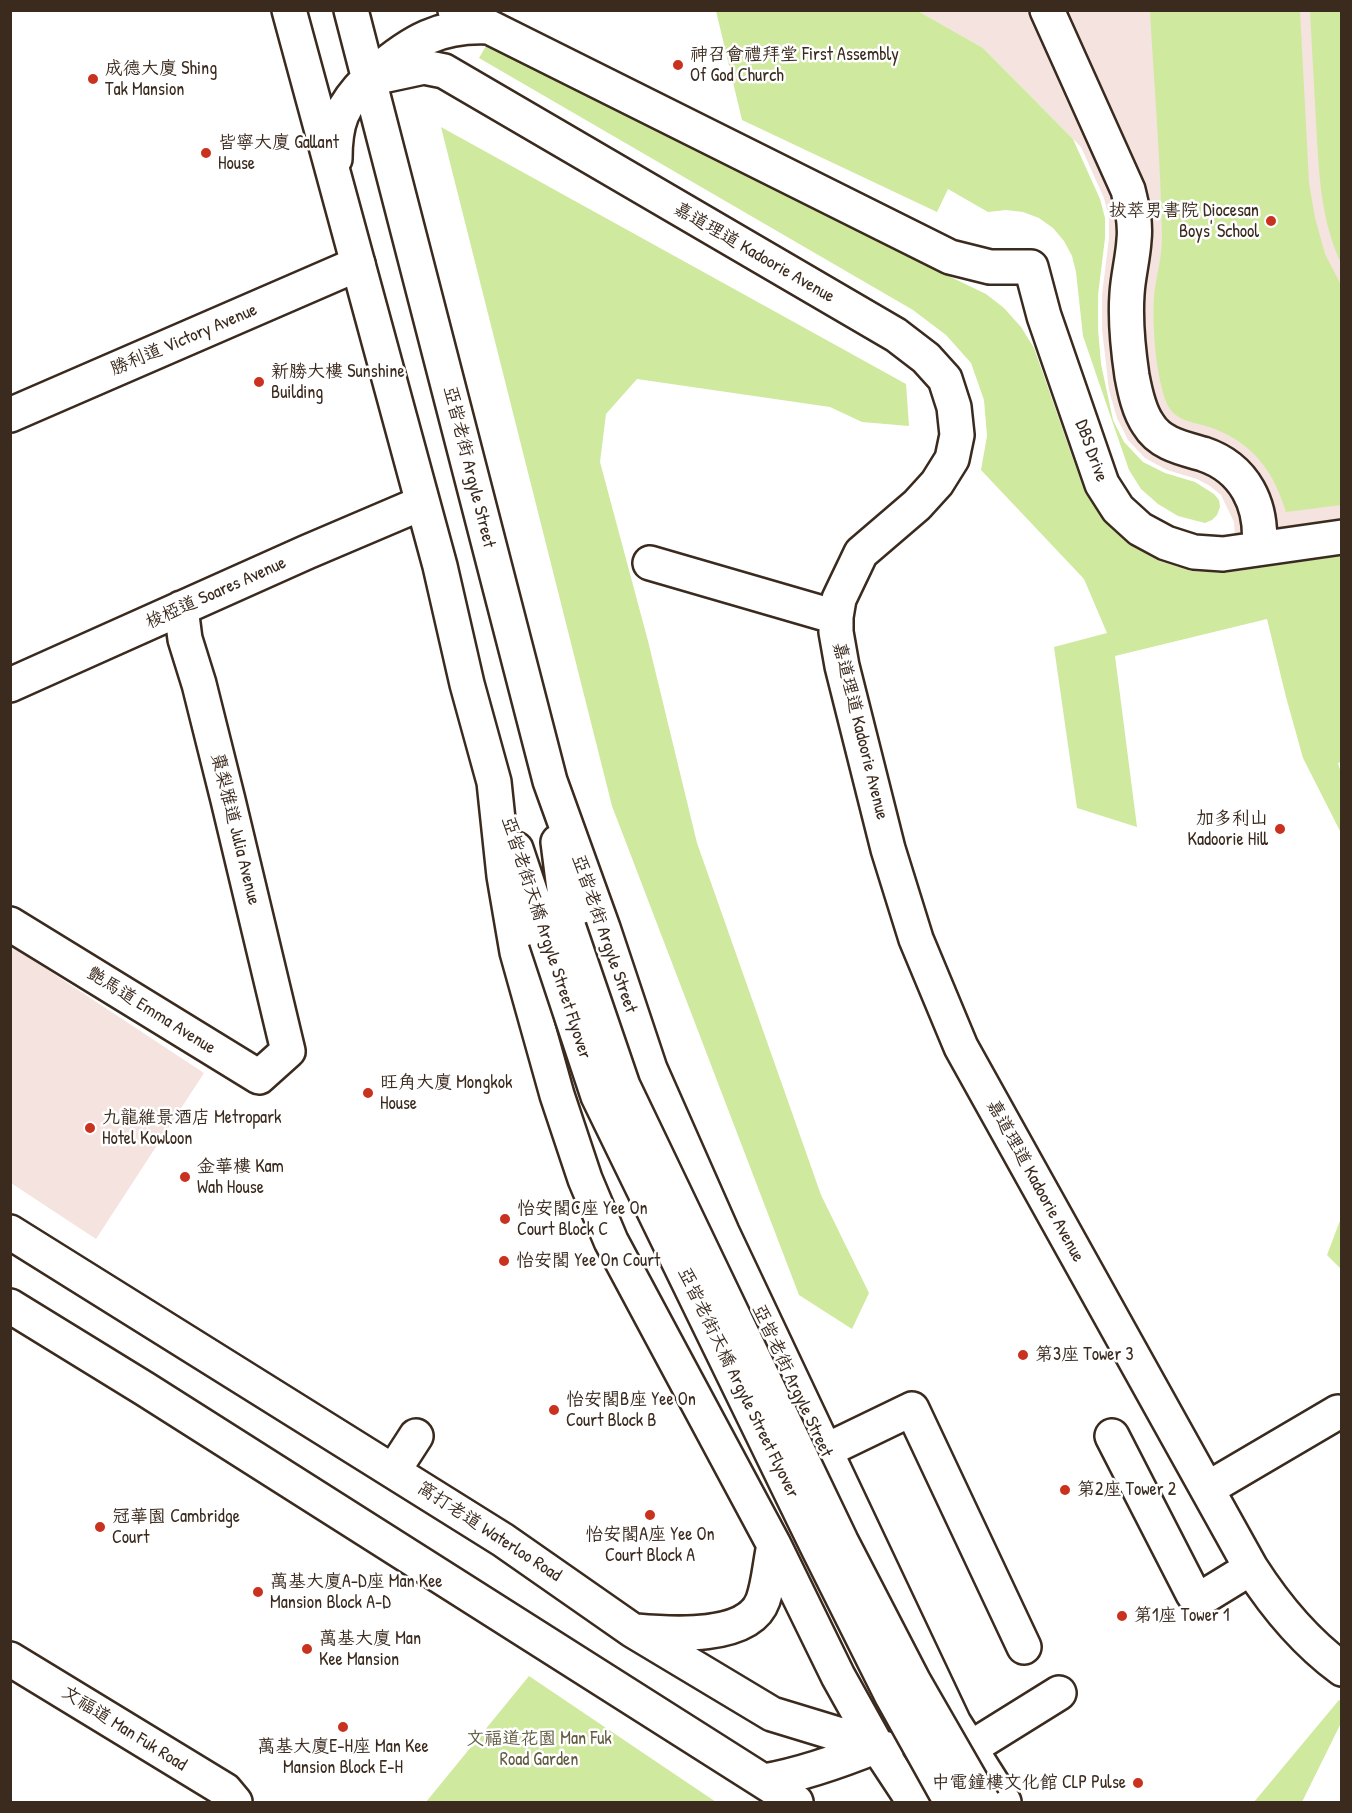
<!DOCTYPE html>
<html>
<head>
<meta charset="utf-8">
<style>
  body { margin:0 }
  #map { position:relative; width:1352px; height:1813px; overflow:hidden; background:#fff; font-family:"Patrick Hand",sans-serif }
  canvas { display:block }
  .frame { position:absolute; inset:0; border:12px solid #3b2a1e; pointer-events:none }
</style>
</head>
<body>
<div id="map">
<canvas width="1352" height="1813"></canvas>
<div class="frame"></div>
</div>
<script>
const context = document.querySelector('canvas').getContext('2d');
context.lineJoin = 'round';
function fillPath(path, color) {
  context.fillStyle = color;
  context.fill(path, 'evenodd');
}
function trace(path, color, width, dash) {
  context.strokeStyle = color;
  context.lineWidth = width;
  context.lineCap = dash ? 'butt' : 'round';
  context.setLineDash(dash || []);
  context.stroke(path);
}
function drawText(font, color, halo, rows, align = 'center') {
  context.font = font + ' "Patrick Hand","LXGW WenKai TC",sans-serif';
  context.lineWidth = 5;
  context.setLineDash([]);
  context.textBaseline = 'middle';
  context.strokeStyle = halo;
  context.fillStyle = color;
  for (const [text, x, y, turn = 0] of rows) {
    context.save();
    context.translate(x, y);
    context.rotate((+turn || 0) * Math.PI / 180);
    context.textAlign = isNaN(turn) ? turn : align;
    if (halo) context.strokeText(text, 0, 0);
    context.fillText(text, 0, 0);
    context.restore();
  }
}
const built = new Path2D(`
  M 918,11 L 1341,11 L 1341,556 L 1290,562 L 1286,531 L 1235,537 L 1234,522 L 1221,495 L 1210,486 L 1197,479 L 1167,470 L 1145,458 L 1128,440 L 1117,418 L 1109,390 L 1102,329 L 1102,295 L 1109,238 L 1109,218 L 1104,198 L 1081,147 L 983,48 Z
  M 10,945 L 204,1073 L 96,1239 L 11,1183 Z`);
const green = new Path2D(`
  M 716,11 L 918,11 L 983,48 L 1073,139 L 1100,199 L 1105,218 L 1105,238 L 1098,295 L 1098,329 L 1101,364 L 1113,420 L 1124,442 L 1143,462 L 1165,473 L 1195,482 L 1214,494 L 1219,500 L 1220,507 L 1217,515 L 1212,520 L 1205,523 L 1178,516 L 1158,504 L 1141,489 L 1129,470 L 1083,336 L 1076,272 L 1072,256 L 1064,241 L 1053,228 L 1039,218 L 1023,212 L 1006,210 L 988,212 L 948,189 L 937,212 L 742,120 Z
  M 1150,11 L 1300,11 L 1309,183 L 1315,218 L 1325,254 L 1341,285 L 1341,505 L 1286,512 C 1274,473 1255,445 1215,429 C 1201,423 1180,423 1170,409 C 1156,387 1152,324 1154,297 C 1156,277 1162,258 1162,238 C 1161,162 1154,86 1150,11 Z
  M 1310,11 L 1341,11 L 1341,263 C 1320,218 1319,171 1316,122 C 1314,85 1312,48 1310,11 Z
  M 486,46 L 907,256 L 986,294 L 1004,308 L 1021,327 L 1034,348 L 1085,493 L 1105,521 L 1129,544 L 1159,561 L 1191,571 L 1224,573 L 1341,556 L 1342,762 L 1338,763 L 1341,773 L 1341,833 L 1303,758 L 1286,697 L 1267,619 L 1115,656 L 1137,827 L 1077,808 L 1054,647 L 1107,633 L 1084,579 L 981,470 L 987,436 L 984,400 L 971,363 L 946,335 L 913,310 L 479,58 Z
  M 441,127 L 906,384 L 909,426 L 862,422 L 830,407 L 637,379 L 606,414 L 600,462 L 648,641 L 697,843 L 821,1195 L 869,1293 L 852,1329 L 799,1295 L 612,806 Z
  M 1341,1218 L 1341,1269 L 1327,1255 Z
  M 529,1676 L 716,1802 L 426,1802 Z
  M 1339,1700 L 1341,1701 L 1341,1723 L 1302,1802 L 1254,1802 Z`);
const minor = new Path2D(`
  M 455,10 L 950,257 L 990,267 L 1031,267 L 1044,316 L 1102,484 L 1118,509 L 1140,529 L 1166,543 L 1194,552 L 1223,554 L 1342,537
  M 1047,10 L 1128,190 C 1132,206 1136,223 1134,240 C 1133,258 1128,276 1127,294 C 1125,322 1128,349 1132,376 C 1135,392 1139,411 1148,424 C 1160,444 1182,448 1203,454 C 1245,468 1263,505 1259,548
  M 376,72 C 412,41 440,25 488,27
  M 368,79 L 424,67 L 444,71 L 896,335 L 926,358 L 945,379 L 954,407 L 957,435 L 952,459 L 937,483 L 917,505 L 861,553 L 839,599 L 836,617 L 836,632 L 842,666 L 888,849 L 916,939 L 961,1047 L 1251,1568 C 1276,1607 1304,1641 1342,1669
  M 10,415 L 358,264
  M 650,563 L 836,617
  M 10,685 L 307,552 L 422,503
  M 10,924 L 259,1077 L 288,1051 L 228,800 L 199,684 L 185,639 L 181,608
  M 1112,1436 L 1193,1594 L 1207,1595 L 1251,1568
  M 825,1451 L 912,1409 L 1024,1647
  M 394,1470 L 416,1436
  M 1207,1489 L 1338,1412
  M 10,1659 L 225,1790 L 235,1802
  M 969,1749 L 1059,1693`);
const major = new Path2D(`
  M 289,10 L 440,566 L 467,684 L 494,782 L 504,876 L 517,952 L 557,1095 L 585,1179 L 611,1241 L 774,1545 L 838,1676 L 877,1746 L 914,1802
  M 351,10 L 550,781 L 603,928 L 650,1069 L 722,1232 L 954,1723 L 1004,1802
  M 335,159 C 335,122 342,105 368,79
  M 558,842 L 569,928
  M 516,849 L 546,939
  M 10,1232 L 503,1540 L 632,1630 L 772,1714 L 887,1749
  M 10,1306 L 145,1389 L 796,1802
  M 636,1631 C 670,1634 749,1640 763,1600 C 769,1583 770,1563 774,1545
  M 764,1781 C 804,1774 840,1761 877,1746`);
const majorBridge = new Path2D(`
  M 569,928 L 623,1086 L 841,1541 L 914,1682 L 983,1802
  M 546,939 L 598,1096 L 818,1548 L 892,1696 L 951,1802`);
const markers = [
  [678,65,6,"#c8321e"],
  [93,79,6,"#c8321e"],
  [206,153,6,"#c8321e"],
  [1271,221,6,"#c8321e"],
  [259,382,6,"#c8321e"],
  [1280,829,6,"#c8321e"],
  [368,1093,6,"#c8321e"],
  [90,1128,6,"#c8321e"],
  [185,1177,6,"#c8321e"],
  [505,1219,6,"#c8321e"],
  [504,1261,6,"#c8321e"],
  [1023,1355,6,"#c8321e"],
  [554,1410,6,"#c8321e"],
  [1065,1490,6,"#c8321e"],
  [650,1515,6,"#c8321e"],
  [100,1527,6,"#c8321e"],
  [258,1592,6,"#c8321e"],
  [1122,1616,6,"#c8321e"],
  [307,1649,6,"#c8321e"],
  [343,1727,6,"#c8321e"],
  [1138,1783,6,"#c8321e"]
];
const poiNames = [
  ["神召會禮拜堂 First Assembly",690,55],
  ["Of God Church",690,76],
  ["成德大廈 Shing",105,69],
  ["Tak Mansion",105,90],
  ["皆寧大廈 Gallant",218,143],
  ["House",218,164],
  ["拔萃男書院 Diocesan",1259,211,"right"],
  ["Boys' School",1259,232,"right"],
  ["新勝大樓 Sunshine",271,372],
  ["Building",271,393],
  ["加多利山",1268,819,"right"],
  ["Kadoorie Hill",1268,840,"right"],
  ["旺角大廈 Mongkok",380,1083],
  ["House",380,1104],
  ["九龍維景酒店 Metropark",102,1118],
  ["Hotel Kowloon",102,1139],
  ["金華樓 Kam",197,1167],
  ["Wah House",197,1188],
  ["怡安閣C座 Yee On",517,1209],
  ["Court Block C",517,1230],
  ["怡安閣 Yee On Court",516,1261],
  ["第3座 Tower 3",1035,1355],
  ["怡安閣B座 Yee On",566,1400],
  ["Court Block B",566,1421],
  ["第2座 Tower 2",1077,1490],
  ["冠華園 Cambridge",112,1517],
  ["Court",112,1538],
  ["怡安閣A座 Yee On",650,1535,"center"],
  ["Court Block A",650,1556,"center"],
  ["萬基大廈A-D座 Man Kee",270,1582],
  ["Mansion Block A-D",270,1603],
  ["第1座 Tower 1",1134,1616],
  ["萬基大廈 Man",319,1639],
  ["Kee Mansion",319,1660],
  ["萬基大廈E-H座 Man Kee",343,1747,"center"],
  ["Mansion Block E-H",343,1768,"center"],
  ["中電鐘樓文化館 CLP Pulse",1126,1783,"right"]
];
const streetNames = [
  ["嘉道理道 Kadoorie Avenue",754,253,30],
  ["勝利道 Victory Avenue",184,340,-23],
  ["DBS Drive",1091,451,70],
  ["亞皆老街 Argyle Street",469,467,76],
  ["梭椏道 Soares Avenue",216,593,-24],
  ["嘉道理道 Kadoorie Avenue",860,731,76],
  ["棗梨雅道 Julia Avenue",235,829,76],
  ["亞皆老街 Argyle Street",604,934,71],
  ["亞皆老街天橋 Argyle Street Flyover",546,938,72],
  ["艷馬道 Emma Avenue",151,1011,32],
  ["嘉道理道 Kadoorie Avenue",1035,1181,61],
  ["亞皆老街 Argyle Street",792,1381,65],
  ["亞皆老街天橋 Argyle Street Flyover",738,1383,64],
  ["窩打老道 Waterloo Road",489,1532,33],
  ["文福道 Man Fuk Road",124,1729,32]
];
const parkNames = [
  ["文福道花園 Man Fuk",539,1739],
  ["Road Garden",539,1760]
];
fillPath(built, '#f4e3df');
fillPath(green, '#cfe99f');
trace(minor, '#3b2a1e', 38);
trace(major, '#3b2a1e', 38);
trace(minor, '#fff', 33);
trace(major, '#fff', 33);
trace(majorBridge, '#3b2a1e', 38, []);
trace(majorBridge, '#fff', 33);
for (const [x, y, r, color] of markers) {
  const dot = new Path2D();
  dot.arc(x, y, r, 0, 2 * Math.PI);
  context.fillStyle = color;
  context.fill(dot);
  trace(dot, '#fff', 2);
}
drawText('18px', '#3b2a1e', '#fff', poiNames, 'left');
drawText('18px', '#3b2a1e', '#fff', streetNames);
drawText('18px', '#605a3e', '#fff', parkNames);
</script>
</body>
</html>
